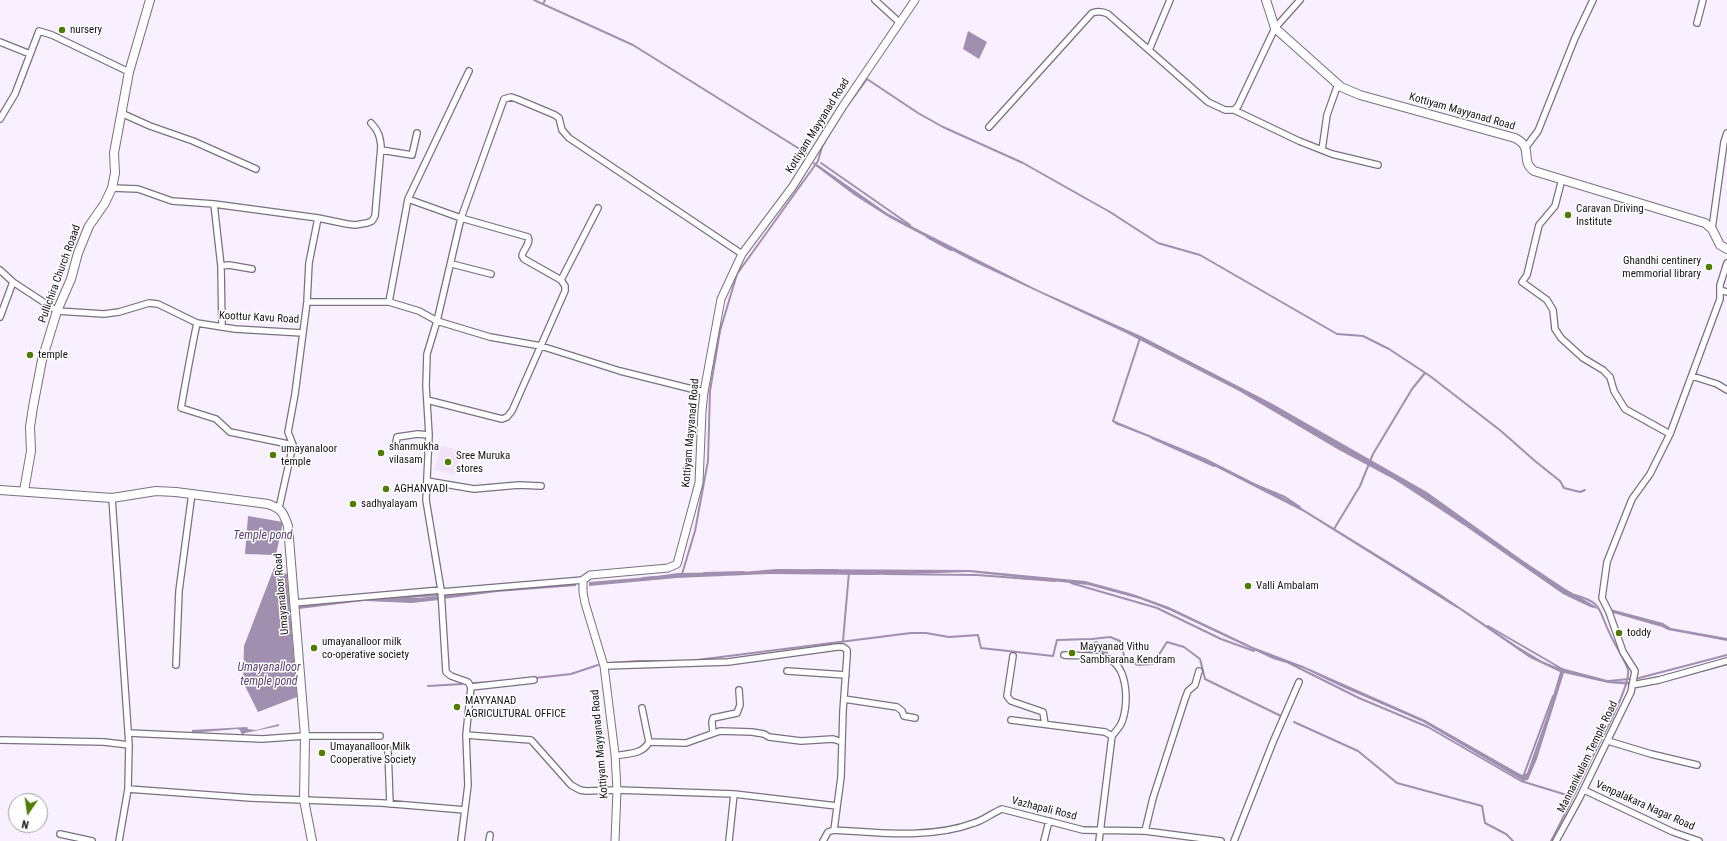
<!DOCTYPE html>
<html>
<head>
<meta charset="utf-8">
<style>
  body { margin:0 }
  #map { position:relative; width:1727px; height:841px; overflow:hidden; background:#f8f0ff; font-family:"Roboto Condensed",sans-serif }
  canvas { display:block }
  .north { position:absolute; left:8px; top:793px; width:40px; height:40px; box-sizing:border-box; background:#fff; border:1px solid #a1a0a2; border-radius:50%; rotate:193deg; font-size:11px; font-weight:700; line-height:16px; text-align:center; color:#151217 }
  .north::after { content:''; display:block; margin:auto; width:14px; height:18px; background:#4f7d04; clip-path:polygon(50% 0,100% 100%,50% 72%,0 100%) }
</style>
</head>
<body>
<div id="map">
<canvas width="1727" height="841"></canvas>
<div class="north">N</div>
</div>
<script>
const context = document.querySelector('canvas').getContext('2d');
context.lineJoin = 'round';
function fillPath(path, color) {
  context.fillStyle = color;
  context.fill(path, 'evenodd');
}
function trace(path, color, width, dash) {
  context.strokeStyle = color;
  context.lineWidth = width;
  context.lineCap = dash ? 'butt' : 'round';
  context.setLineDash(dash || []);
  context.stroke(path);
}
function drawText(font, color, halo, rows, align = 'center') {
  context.font = font + ' "Roboto Condensed",sans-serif';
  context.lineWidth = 3;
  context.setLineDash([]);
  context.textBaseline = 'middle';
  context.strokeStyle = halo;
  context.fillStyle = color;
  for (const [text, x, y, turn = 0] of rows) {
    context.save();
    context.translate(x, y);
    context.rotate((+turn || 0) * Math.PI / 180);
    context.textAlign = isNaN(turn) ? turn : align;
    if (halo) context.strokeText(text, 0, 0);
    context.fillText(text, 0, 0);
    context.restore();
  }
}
const built = new Path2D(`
  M 441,446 L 461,450 L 455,475 L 434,470 Z`);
const water = new Path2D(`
  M 968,31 L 987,42 L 979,59 L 963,49 Z
  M 814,162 L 887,213 L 919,230 L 1038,290 L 1141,336 L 1271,403 L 1427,492 L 1522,560 L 1564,588 L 1595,606 L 1598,609 L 1590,607 L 1563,594 L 1412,489 L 1339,450 L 1239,391 L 1126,333 L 974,262 L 890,218 L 854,195 L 813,164 Z
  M 1115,421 L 1205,458 L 1290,501 L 1433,589 L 1517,646 L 1542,661 L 1554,666 L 1611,681 L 1632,682 L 1632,685 L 1608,683 L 1564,673 L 1537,759 L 1528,780 L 1523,781 L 1423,722 L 1342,687 L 1303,668 L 1273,659 L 1169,610 L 1140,599 L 1088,585 L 969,572 L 873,575 L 769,574 L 677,578 L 589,586 L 589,582 L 649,577 L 678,573 L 742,572 L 776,569 L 970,570 L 1085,581 L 1133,594 L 1169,607 L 1253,647 L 1303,666 L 1425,720 L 1520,774 L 1523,775 L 1527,773 L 1548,713 L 1560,672 L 1530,658 L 1456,607 L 1304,512 L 1208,463 L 1169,445 L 1115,424 Z
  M 248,516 L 283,522 L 276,555 L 245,554 Z
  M 274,568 L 287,574 L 297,697 L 258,712 L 243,682 L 244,646 Z
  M 576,582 L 576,586 L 497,592 L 443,599 L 443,594 Z
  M 439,596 L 439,600 L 412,603 L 365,601 L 364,597 L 418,598 Z
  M 362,598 L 363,601 L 299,609 L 299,605 Z
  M 1603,607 L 1663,623 L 1671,628 L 1727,638 L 1727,641 L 1668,630 L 1662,627 L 1606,611 Z
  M 1096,641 L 1109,646 L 1107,658 L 1085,656 L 1084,646 Z
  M 279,724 L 279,726 L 245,733 L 242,735 L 240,730 L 237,729 L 192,733 L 192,730 L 247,727 L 248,729 L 256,730 Z`);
const stream = new Path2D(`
  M 534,0 L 633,45 L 806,153
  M 543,4 L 545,0
  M 843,112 L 867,79 L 918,113 L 943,127 L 1023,163 L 1110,212 L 1158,243 L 1200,255 L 1337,334 L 1363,336 L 1389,349 L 1430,376 L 1501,431 L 1535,461 L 1560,481 L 1564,488 L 1580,492 L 1585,490
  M 821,163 L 910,225
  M 927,237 L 951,250
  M 1117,423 L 1113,421 L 1140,338
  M 1152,438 L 1214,466
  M 1394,478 L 1464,524
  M 1256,485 L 1285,497 L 1300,507
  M 1334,529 L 1360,486 L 1373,454 L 1412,389 L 1425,373
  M 812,570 L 838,570
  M 704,573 L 744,572
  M 682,574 L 695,531 L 708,461 L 710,391 L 720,331 L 737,274 L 818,161 L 822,147 L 830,133
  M 884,574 L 977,575 L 1055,581
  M 643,578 L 654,577
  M 1412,579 L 1457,607
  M 1071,583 L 1157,608 L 1221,639 L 1254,651
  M 395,598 L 439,595
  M 1488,626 L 1564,670
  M 843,641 L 849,572
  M 697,660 L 911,633 L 926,633 L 949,637 L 978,635 L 981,648 L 1053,656 L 1057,640 L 1092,639 L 1110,637 L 1120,641 L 1125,659 L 1138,665 L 1153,664 L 1167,642 L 1184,647 L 1200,659 L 1205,679 L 1283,717
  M 610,663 L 638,661 L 678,661
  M 1289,663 L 1359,698 L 1428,727 L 1521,781 L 1570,796
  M 535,678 L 571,674 L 598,665
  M 1609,681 L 1639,678 L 1727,655
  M 474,683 L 495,682
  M 428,686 L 462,684
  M 1294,722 L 1358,751 L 1397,783 L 1482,806 L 1485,823 L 1506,834 L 1513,841
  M 1523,777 L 1553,696
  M 1551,841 C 1565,815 1577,789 1590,762 C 1598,745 1631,686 1628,670 C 1627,664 1612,640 1609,632 C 1598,609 1603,603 1575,595`);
const minor = new Path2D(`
  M 875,0 L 899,22
  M 1697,23 L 1703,0
  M 0,42 L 30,54
  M 1149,50 L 1170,0
  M 1234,110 L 1299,141 L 1332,154 L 1378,165
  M 121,113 L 150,126 L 193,141 L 256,169
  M 0,119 L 15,94 L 39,31 L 52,35 L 129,72
  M 989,127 L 1092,13 C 1098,11 1102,11 1108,14 L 1208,102 L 1225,110 L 1234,110 L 1238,106 L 1275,28 L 1300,0
  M 1526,147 L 1538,131 L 1575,38 L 1593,0
  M 381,150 L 412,155 L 417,133
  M 1322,150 L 1327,115 L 1338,84
  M 1562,179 L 1555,206 L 1539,225 L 1527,275 L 1522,282 L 1547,300 L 1553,310 L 1555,329 L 1561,338 L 1583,358 L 1603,370 L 1610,377 L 1614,391 L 1625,409 L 1670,434
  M 112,188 L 138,189 L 172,201 L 214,204 L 318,218 L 347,224 L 355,225 L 367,223 L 372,221 L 375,216 L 381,146 C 380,136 378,130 371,123
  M 408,199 L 461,218 L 528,237 C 531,244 523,249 522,256 L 524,259 L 561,280 L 565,286 L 565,291 L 512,411 L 507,417 L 502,419 L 427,400
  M 214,204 L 221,266 L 222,327
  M 1712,229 L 1724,142 L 1727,133
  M 452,264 L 491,274
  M 221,266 L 229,265 L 252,269
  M 0,270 L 13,282 L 57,311 L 104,314 L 119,312 L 149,303 L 158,304 L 197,323 L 235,329 L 303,333
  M 561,280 L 598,208
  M 1720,290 L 1727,292
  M 307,302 L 389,302 L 419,311 L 437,321 L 490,337 L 541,346 L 620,371 L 704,392
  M 389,302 L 408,199 L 469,71
  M 0,317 L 13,282
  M 197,323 C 191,351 186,380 181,408 L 216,419 L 230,432 L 293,445
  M 1692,376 L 1717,384 L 1727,390
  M 396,443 L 397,437 L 418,434 L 429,435
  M 427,481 L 474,489 L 519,485 L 541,486
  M 279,508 L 293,445 L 288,432 L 295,394 L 307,302 L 309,263 L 318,218
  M 441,592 L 583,580
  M 294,603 L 441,590
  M 1064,655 C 1075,656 1098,655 1108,659 C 1129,667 1129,707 1121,724 C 1119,728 1115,732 1112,736
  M 1013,656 L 1007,696 L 1011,701 L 1043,712 L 1045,724
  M 176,665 L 179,591 L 192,493
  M 604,666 L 728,662 L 837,647 L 843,647 L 847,650 L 847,656 L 843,711 L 841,777 L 834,830
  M 787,671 L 846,675
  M 1632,685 L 1659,680 L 1727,661
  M 471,687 L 534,680
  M 844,699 L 897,707 L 902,711 L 904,716 L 915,718
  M 642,708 L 649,742
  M 1011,720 L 1105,732 L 1112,736 L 1099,841
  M 128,733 L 262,739 L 305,736 L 380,736
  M 713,733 L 712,722 L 713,718 L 737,713 L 740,705 L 739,690
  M 466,735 L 531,740 L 571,785 L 580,790 L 586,791 L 617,790 L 734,794 L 837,806
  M 0,740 L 104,742 L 129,745 L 112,498
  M 1608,741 L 1651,754 L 1697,765
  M 388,750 L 390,804
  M 615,756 C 628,753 642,755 649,742 L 686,743 L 720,731 L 752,732 L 764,734 L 769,737 L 801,741 L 833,739 L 842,742
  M 128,789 L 251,798 L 382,803 L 465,810
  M 1584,790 L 1673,832 L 1699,841
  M 1145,831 L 1153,798 L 1185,699 L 1188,691 L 1195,685 L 1199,671
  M 60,834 L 92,841
  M 119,841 L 128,789 L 129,745
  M 461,841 L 468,785 L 466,735 L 471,687 L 468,682 L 451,676 L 446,672 L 441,590 L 426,500 L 429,435 L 426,386 L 427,354 L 437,321 L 461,218 L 504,99 L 511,97 L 517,99 L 555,115 L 559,118 L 562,130 L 569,138 L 742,254
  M 489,841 L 490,835
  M 729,841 L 734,794
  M 823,841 L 828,832 L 834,830 C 880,833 931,839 974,823 C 984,820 992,813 1002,809 L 1083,830 L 1145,831 L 1221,841
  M 1044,841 L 1049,821
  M 1234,841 L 1273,742 L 1299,682
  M 1556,841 L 1579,799 L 1631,692 L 1635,671 L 1623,652 L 1609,612 L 1602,598 L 1607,562 L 1632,499 L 1650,474 L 1670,434 L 1720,299 L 1720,285 L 1727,263`);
const tertiary = new Path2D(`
  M 615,841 L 617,790 L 615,754 L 604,666 L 585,603 L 583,592 L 583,580 L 590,575 L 668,568 L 677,564 L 699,483 L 702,411 L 704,392 L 721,299 L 742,254 L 793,186 L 843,106 L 915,0`);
const secondary = new Path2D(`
  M 1266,0 L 1275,28 L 1341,87 L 1360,95 L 1515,138 C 1535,148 1519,160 1534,171 L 1705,223 L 1712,229 L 1720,245 L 1727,249
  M 0,490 L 112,498 L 156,491 L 176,492 L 268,504 C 282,509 283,512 288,526 L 305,736 L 304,800 L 312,841
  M 24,491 L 31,451 L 30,427 L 33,407 L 42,360 L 57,311 L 71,279 L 78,253 L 89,226 L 105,203 L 112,188 L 115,173 L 114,153 L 129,72 L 150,0`);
const markers = [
  [62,30,4,"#4f7d04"],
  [1568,215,4,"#4f7d04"],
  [1709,267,4,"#4f7d04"],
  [30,355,4,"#4f7d04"],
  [381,453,4,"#4f7d04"],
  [273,455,4,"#4f7d04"],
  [448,462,4,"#4f7d04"],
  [386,489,4,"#4f7d04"],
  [353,504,4,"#4f7d04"],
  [1248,586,4,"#4f7d04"],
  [1619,633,4,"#4f7d04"],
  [314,648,4,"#4f7d04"],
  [1072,653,4,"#4f7d04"],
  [457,707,4,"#4f7d04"],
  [322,753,4,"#4f7d04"]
];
const poiNames = [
  ["nursery",70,30],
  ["Caravan Driving",1576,209],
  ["Institute",1576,222],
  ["Ghandhi centinery",1701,261,"right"],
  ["memmorial library",1701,274,"right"],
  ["temple",38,355],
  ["shanmukha",389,447],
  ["vilasam",389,460],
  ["umayanaloor",281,449],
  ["temple",281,462],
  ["Sree Muruka",456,456],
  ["stores",456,469],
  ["AGHANVADI",394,489],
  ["sadhyalayam",361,504],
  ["Valli Ambalam",1256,586],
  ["toddy",1627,633],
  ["umayanalloor milk",322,642],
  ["co-operative society",322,655],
  ["Mayyanad Vithu",1080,647],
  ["Sambharana Kendram",1080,660],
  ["MAYYANAD",465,701],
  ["AGRICULTURAL OFFICE",465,714],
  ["Umayanalloor Milk",330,747],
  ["Cooperative Society",330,760]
];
const streetNames = [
  ["Kottiyam Mayyanad Road",1462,112,16],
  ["Kottiyam Mayyanad Road",818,126,-58],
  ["Pullichira Church Roaad",60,274,-70],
  ["Koottur Kavu Road",259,318,3],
  ["Kottiyam Mayyanad Road",691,433,-85],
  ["Umayanaloor Road",282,594,-95],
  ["Kottiyam Mayyanad Road",600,744,-95],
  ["Mannanikulam Temple Road",1588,757,-64],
  ["Venpalakara Nagar Road",1645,806,24],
  ["Vazhapali Rosd",1044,809,14]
];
const waterNames = [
  ["Temple pond",263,536],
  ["Umayanalloor",269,668],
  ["temple pond",269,682]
];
fillPath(built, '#f0e3f8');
fillPath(water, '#a18faf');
trace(stream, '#a18faf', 2);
trace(minor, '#79717e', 8);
trace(tertiary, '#79717e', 9);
trace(secondary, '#79717e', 10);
trace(minor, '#fff', 5.5);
trace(tertiary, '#fff', 7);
trace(secondary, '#fff', 8);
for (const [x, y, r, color] of markers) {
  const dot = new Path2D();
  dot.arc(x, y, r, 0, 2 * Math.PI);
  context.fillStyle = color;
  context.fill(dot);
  trace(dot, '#fff', 1.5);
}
drawText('11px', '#151217', '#fff', poiNames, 'left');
drawText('11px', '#151217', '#fff', streetNames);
drawText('italic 12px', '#5d416f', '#fff', waterNames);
</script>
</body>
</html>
